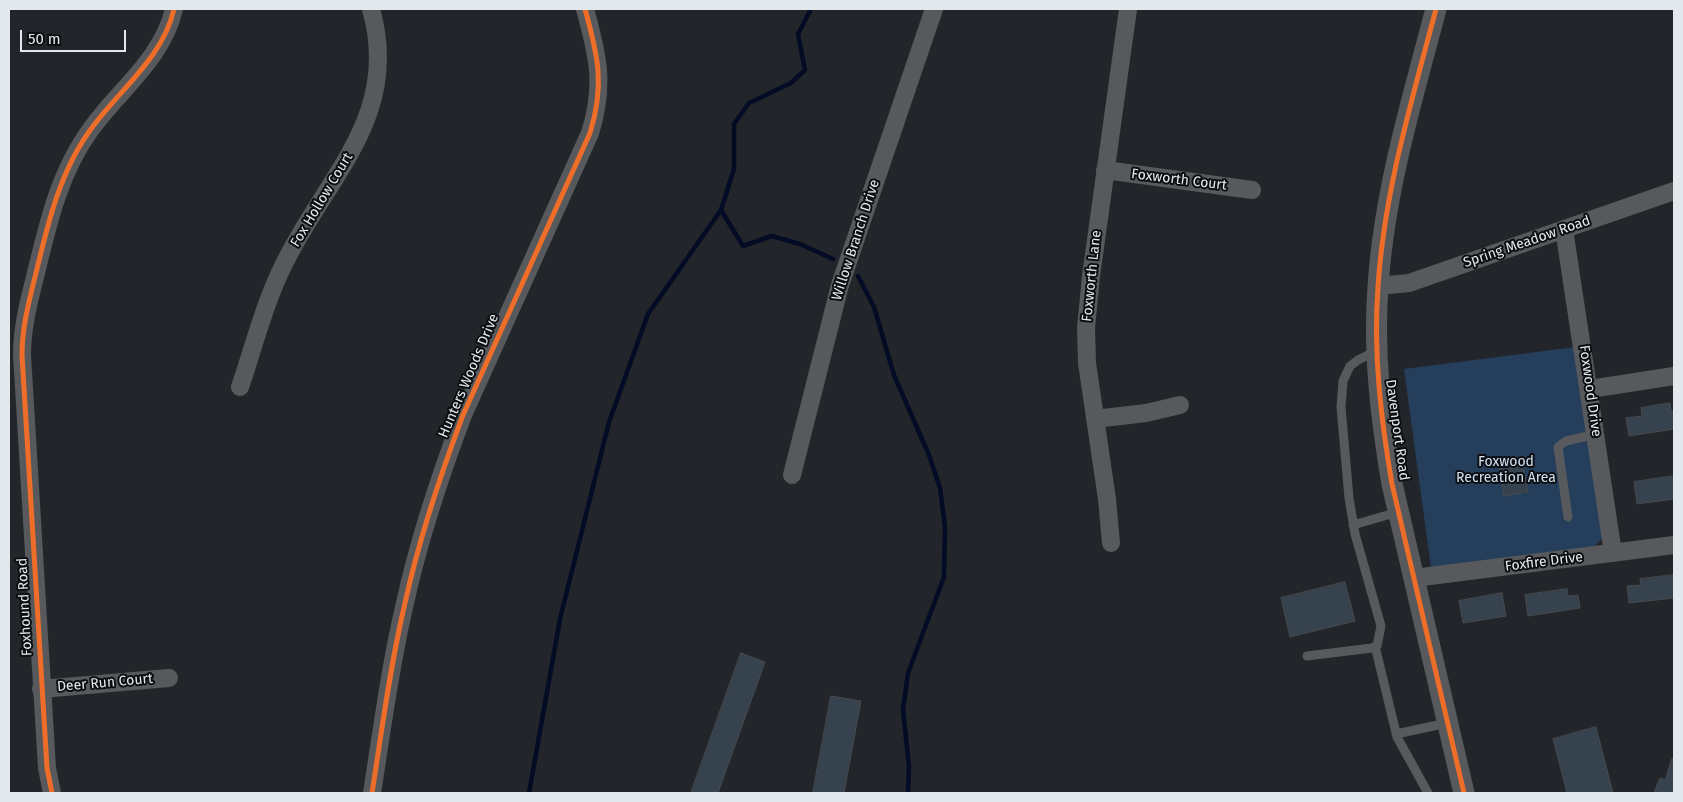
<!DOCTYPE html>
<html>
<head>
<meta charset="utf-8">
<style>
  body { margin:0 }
  #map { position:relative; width:1683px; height:802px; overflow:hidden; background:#22262a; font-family:"Fira Sans",sans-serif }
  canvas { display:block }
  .frame { position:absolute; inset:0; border:10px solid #e3e8ed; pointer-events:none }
  .scale { position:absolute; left:20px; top:30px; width:106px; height:22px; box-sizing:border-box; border:2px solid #e3e8ed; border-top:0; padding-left:6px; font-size:15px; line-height:18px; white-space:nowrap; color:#e3e8ed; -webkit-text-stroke:4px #0c0e12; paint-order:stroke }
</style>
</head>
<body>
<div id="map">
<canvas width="1683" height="802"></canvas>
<div class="frame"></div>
<div class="scale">50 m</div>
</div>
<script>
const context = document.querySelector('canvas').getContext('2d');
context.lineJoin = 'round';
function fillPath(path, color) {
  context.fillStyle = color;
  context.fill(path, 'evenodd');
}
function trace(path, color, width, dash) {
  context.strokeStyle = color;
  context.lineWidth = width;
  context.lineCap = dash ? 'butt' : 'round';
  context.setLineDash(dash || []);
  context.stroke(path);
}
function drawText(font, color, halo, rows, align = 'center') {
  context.font = font + ' "Fira Sans",sans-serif';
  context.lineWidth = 4;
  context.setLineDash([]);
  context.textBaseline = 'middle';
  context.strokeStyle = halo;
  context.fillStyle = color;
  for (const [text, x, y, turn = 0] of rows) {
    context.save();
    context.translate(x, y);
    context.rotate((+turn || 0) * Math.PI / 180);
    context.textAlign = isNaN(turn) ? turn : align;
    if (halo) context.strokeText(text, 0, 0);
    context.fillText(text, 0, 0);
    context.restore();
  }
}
const green = new Path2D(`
  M 1575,347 L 1603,538 L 1593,548 L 1431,568 L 1404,369 Z`);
const stream = new Path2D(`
  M 721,210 L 743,246 L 772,236 L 800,244 L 833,259
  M 858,276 L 874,307 L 894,375 L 929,455 L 940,488 L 945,527 L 944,577 L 908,673 L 903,709 L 909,767 L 908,793
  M 529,793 L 560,619 L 609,422 L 648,314 L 721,210 L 734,169 L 734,124 L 749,103 L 791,83 L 805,70 L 798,34 L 811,9`);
const building = new Path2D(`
  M 1670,403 L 1671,411 L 1674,411 L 1674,429 L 1629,436 L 1626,418 L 1642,416 L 1641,408 Z
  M 1522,462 L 1528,492 L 1504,496 L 1499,467 Z
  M 1674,476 L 1674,499 L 1637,504 L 1634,482 Z
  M 1674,575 L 1674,598 L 1629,603 L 1627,586 L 1641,585 L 1640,579 Z
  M 1345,582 L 1355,621 L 1290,637 L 1281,598 Z
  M 1567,589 L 1568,596 L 1578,595 L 1580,608 L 1528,616 L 1525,595 Z
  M 1502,593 L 1506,616 L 1463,623 L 1459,601 Z
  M 741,653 L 765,662 L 718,793 L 691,793 Z
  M 831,696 L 861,701 L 844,793 L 813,793 Z
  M 1596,727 L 1613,793 L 1567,793 L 1553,739 Z
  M 1672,759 L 1674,759 L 1674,793 L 1654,793 L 1660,778 L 1665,780 Z`);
const service = new Path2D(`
  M 1568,517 L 1558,447 L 1566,441 L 1596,434
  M 1353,525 L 1398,512
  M 1375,646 L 1397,737 L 1428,793
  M 1307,656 L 1372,648 L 1377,646 L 1381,626 L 1355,534 L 1349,498 L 1341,407 L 1343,381 L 1350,366 L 1358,360 L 1376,351
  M 1396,734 L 1447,723`);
const minor = new Path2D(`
  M 1105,170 L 1252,190
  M 1564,229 L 1613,553
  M 1378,286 L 1409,283 L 1674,191
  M 240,387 C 254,346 265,301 285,262 C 329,174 401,115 371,9
  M 1590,389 L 1674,376
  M 1095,419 L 1146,413 L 1180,405
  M 792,475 L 840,285 L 934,9
  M 1111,543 L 1107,499 L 1087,363 L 1086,328 L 1091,276 L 1128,9
  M 1414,578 L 1674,545
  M 41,689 L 169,678
  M 52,793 L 47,768 L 22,355 C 22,327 29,301 36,273 C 48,223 60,171 91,129 C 119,90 163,58 174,9
  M 372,793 C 382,730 390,666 405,603 C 419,539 440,476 463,415 L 590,133 C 605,85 598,56 585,9`);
const tertiary = new Path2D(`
  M 1436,9 C 1412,100 1384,192 1378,287 C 1373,353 1381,419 1392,484 L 1464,793`);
const cycleway = new Path2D(`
  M 1436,9 C 1412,100 1384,192 1378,287 C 1373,353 1381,419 1392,484 L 1464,793
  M 52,793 L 47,768 L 22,355 C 22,327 29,301 36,273 C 48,223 60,171 91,129 C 119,90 163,58 174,9
  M 372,793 C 382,730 390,666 405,603 C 419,539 440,476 463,415 L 590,133 C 605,85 598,56 585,9`);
const streetNames = [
  ["Foxworth Court",1179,180,7],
  ["Fox Hollow Court",322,200,-59],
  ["Willow Branch Drive",856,240,-72],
  ["Spring Meadow Road",1527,242,-19],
  ["Foxworth Lane",1092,276,-84],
  ["Hunters Woods Drive",469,376,-67],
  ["Foxwood Drive",1590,391,82],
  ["Davenport Road",1397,430,82],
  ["Foxfire Drive",1544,562,-7],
  ["Foxhound Road",25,607,-93],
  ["Deer Run Court",105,683,-5]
];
const parkNames = [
  ["Foxwood",1506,462],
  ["Recreation Area",1506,478]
];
fillPath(green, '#243e5c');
trace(stream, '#030b25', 4.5);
fillPath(building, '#37424f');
trace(building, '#464a4d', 1);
trace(service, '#57595c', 9);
trace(minor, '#57595c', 18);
trace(tertiary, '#57595c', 21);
trace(cycleway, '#ee6e29', 5);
drawText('14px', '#e3e8ed', '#0c0e12', streetNames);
drawText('14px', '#d3e2f3', '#0c0e12', parkNames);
</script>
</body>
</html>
